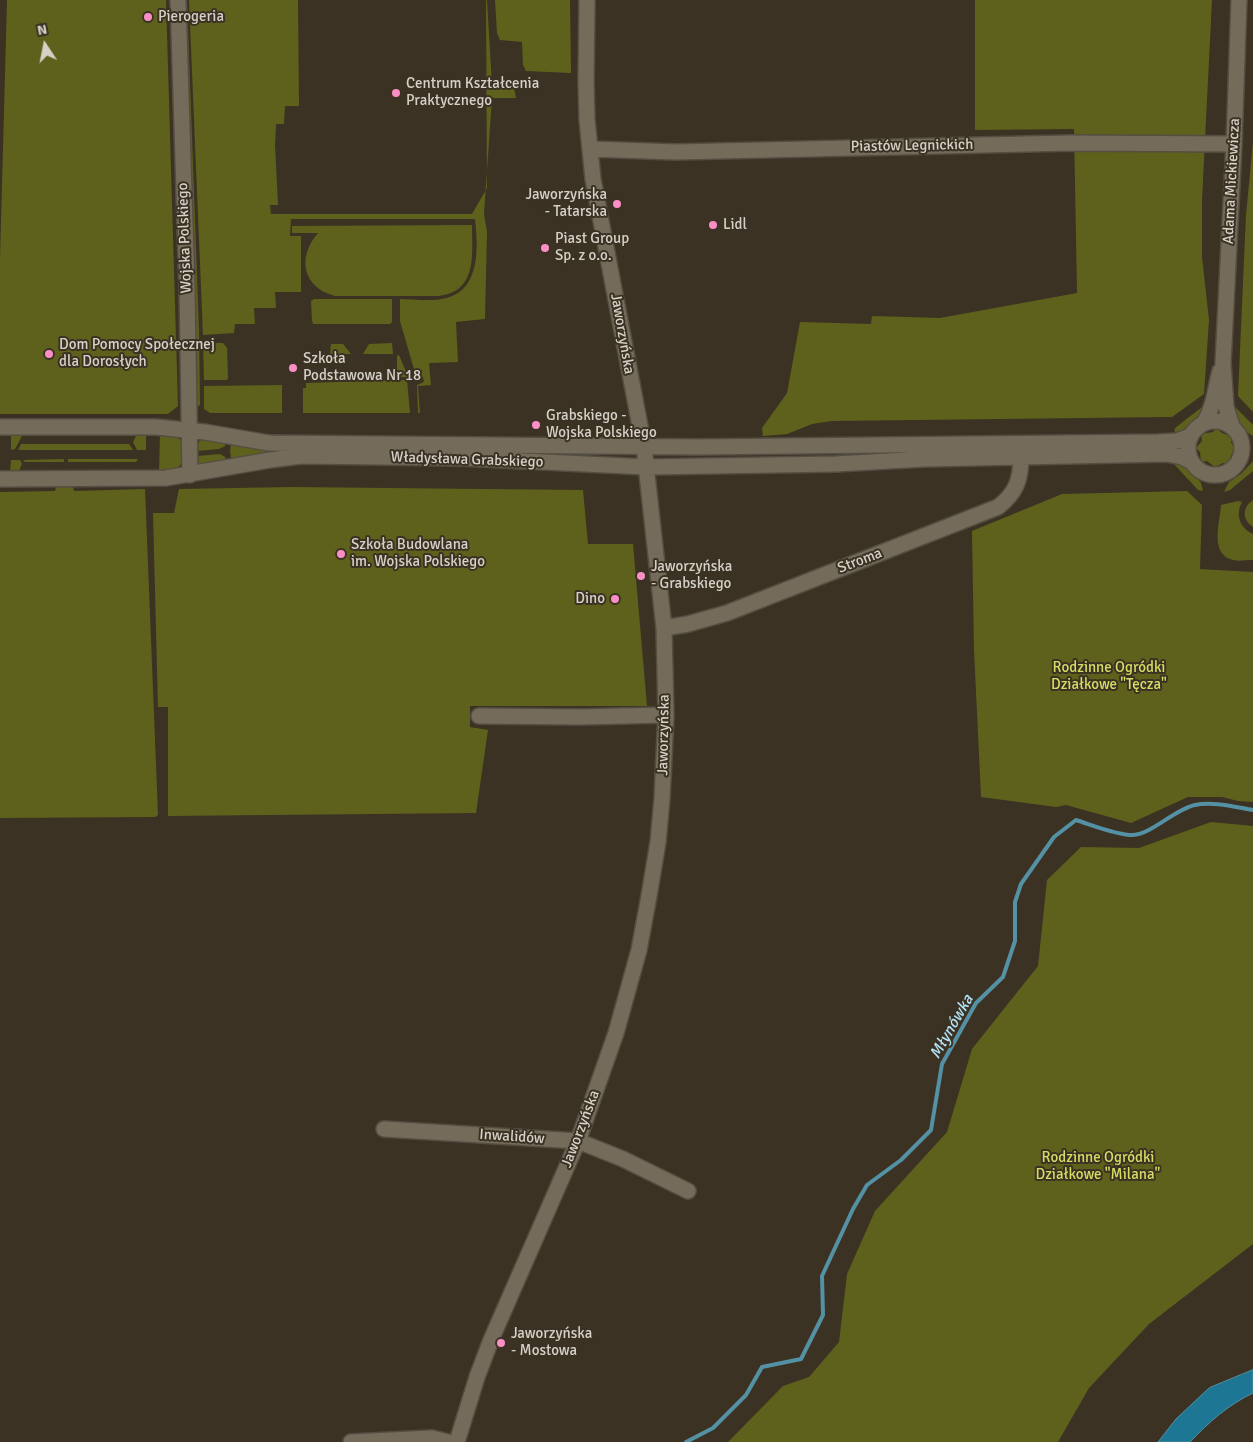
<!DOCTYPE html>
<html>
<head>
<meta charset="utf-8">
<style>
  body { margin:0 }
  #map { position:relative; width:1253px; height:1442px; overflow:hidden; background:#3b3223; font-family:Signika,sans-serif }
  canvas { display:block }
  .north { position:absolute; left:20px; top:20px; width:50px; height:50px; -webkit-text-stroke:4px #3b3223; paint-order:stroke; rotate:349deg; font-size:14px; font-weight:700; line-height:20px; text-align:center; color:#d6d1c8 }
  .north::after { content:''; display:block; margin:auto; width:18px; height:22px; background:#d6d1c8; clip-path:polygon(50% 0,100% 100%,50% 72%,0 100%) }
</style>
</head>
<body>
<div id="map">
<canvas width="1253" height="1442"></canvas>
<div class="north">N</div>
</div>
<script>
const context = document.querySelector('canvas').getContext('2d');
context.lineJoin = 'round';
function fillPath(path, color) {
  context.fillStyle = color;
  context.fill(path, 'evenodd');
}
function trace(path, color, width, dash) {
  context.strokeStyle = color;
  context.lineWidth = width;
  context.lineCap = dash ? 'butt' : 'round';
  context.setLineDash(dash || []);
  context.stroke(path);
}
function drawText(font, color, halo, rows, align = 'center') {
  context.font = font + ' Signika,sans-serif';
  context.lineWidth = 4;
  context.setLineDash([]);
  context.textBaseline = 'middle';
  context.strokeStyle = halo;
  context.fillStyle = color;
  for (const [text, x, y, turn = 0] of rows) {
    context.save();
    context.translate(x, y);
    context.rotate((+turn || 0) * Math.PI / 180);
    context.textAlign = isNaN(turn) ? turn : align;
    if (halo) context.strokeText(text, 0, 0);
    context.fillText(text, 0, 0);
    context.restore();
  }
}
const green = new Path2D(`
  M 7,0 L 166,0 L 178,406 L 168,414 L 0,414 L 0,259 Z
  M 184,0 L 187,0 L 199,331 L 200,405 L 197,407 Z
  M 189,0 L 298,0 L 299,106 L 285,106 L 284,124 L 276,124 L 275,145 L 278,205 L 270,205 L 271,214 L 472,214 L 487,188 L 486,0 L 487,0 L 492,85 L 514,88 L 516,98 L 492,98 L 484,214 L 487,232 L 485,319 L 456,322 L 458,362 L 429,363 L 431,385 L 418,386 L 420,413 L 418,413 L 417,385 L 424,382 L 423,377 L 416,376 L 400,321 L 400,299 C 414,299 432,302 446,298 C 481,290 478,246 475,219 L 291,219 L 290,236 L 301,236 L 301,292 L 275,292 L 276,308 L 254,308 L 255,324 L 235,324 L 234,333 L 203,335 Z
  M 495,0 L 570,0 L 571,73 L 526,71 L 523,65 L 522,42 L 500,40 L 497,33 Z
  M 975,0 L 1212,0 L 1202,200 L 1202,257 L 1209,320 L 1204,394 L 1172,417 L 1167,417 L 832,421 L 812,424 L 787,434 L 763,436 L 762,428 L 787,393 L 800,322 L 871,324 L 872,316 L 940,318 L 1077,293 L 1074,129 L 975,130 Z
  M 1253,142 L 1253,412 L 1238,396 L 1246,215 Z
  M 472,225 C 472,254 478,292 438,296 L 335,296 C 302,287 297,257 318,233 L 292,233 L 292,226 Z
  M 314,299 L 392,299 L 392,322 L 390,324 L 313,324 L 312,320 L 311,301 Z
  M 203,343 L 223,343 L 227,348 L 228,378 L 227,380 L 204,380 Z
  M 392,343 L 393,354 L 363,354 L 369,344 Z
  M 331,344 L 343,344 L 351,354 L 330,354 Z
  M 399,355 L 407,374 L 407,377 L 397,377 L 397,356 Z
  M 407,380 L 410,413 L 303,413 L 303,388 L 306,388 L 306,383 Z
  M 282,385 L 282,413 L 210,413 L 204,409 L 204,386 Z
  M 1206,404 C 1199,421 1191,428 1174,436 L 1175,428 Z
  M 1233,405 L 1253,425 L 1253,436 C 1241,430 1237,418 1233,405 Z
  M 1217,428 L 1222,433 L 1233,437 L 1231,442 L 1236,451 L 1231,455 L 1229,464 L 1223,463 L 1215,467 L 1207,461 L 1201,462 L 1200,452 L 1196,448 L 1202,441 L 1201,434 L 1213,432 Z
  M 24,432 L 15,449 L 11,450 L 11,433 Z
  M 138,432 L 146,432 L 146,450 L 137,450 L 133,442 Z
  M 160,433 L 173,434 L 181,440 L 181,464 L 176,470 L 159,473 Z
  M 206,438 L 225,442 L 225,446 L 219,449 L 197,451 C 196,443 199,440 206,438 Z
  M 231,443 L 273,450 L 273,455 L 232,462 L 230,452 Z
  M 21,444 L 129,444 L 133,450 L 18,450 Z
  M 220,454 L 225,457 L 227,463 L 202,467 L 198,462 L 197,456 Z
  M 64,459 L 64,462 L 25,462 L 23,460 Z
  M 68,459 L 138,459 L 136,462 L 68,462 Z
  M 11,460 L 20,460 L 22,464 L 18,473 L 10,473 Z
  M 1253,461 L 1253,471 L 1230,490 L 1224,492 L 1229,482 L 1241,474 Z
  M 1173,463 L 1188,466 L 1201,483 L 1203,491 L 1198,490 Z
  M 56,487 L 73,487 L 74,491 L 145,489 L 158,815 L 155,817 L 0,818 L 0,492 L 55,491 Z
  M 292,487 L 583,490 L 588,544 L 633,544 L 647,706 L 470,706 L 470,727 L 488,730 L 476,813 L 168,816 L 168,707 L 158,707 L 153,513 L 174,513 L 179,489 Z
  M 1187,491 L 1202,505 L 1200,569 L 1253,572 L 1253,802 L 1238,801 L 1222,797 L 1188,797 L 1131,823 L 1066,805 L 1056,807 L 981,797 L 974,650 L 972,531 L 1062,494 Z
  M 1253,500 L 1253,527 C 1242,520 1242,507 1253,500 Z
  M 1238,501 L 1242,502 C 1235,515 1240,528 1253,534 L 1253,560 C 1245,560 1237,562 1230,559 C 1210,552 1220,521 1221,505 Z
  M 1211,822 L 1253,826 L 1253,1244 L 1149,1324 L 1089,1388 L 1058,1442 L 728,1442 L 783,1386 L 809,1377 L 839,1342 L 847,1274 L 875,1211 L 947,1132 L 972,1049 L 1038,966 L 1047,880 L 1081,847 L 1139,848 Z`);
const water = new Path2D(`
  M 1253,1370 L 1253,1393 C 1228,1405 1209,1422 1190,1442 L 1158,1442 L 1176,1419 L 1209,1388 Z`);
const stream = new Path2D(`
  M 686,1442 L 713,1428 L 746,1395 L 762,1367 L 801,1359 L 823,1315 L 822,1276 L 853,1209 L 867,1185 L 901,1160 L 931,1130 L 942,1064 L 976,1003 L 1003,977 L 1015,941 L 1015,902 L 1021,884 L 1054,837 L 1076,820 C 1092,825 1116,835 1133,835 C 1152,834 1175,809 1195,805 C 1213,801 1235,807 1253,810`);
const minor = new Path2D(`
  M 178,0 L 187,287 L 190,475
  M 590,149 L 676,152 L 1070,143 L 1234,144
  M1188 448a27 27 0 1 1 54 0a27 27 0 1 1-54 0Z
  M 1204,423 C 1214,407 1215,389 1220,371
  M 1232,426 L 1226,407 L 1223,363 L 1234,144 L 1239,0
  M 0,427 L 156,427 L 205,432 L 269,443 L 699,447 L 1158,442 L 1177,441 L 1190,436
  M 0,479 L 166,478 L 270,460 L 301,456 L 463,458 L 647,467 L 836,464 L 924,459 L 1167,454 L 1182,457 L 1192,462
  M 664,628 L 688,624 L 727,613 L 998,507 C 1016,493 1021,480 1021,456
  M 479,716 L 581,717 L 666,715
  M 384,1129 L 578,1141 L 623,1159 L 688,1191
  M 351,1442 L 432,1438 L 448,1442
  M 457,1442 L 477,1377 L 491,1340 L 578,1141 L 616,1033 L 639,950 L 649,896 L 658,842 L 662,799 L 666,715 L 664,628 L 644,447 L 593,179 L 587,120 L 586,82 L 587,0`);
const markers = [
  [148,17,5,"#fb8fc5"],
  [396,93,5,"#fb8fc5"],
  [617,204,5,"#fb8fc5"],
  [713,225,5,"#fb8fc5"],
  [545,248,5,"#fb8fc5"],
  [49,354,5,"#fb8fc5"],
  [293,368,5,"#fb8fc5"],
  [536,425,5,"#fb8fc5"],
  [341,554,5,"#fb8fc5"],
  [641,576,5,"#fb8fc5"],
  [615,599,5,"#fb8fc5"],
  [501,1343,5,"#fb8fc5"]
];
const poiNames = [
  ["Pierogeria",158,17],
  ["Centrum Kształcenia",406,84],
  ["Praktycznego",406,101],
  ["Jaworzyńska",607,195,"right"],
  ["- Tatarska",607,212,"right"],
  ["Lidl",723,225],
  ["Piast Group",555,239],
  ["Sp. z o.o.",555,256],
  ["Dom Pomocy Społecznej",59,345],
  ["dla Dorosłych",59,362],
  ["Szkoła",303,359],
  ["Podstawowa Nr 18",303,376],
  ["Grabskiego -",546,416],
  ["Wojska Polskiego",546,433],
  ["Szkoła Budowlana",351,545],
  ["im. Wojska Polskiego",351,562],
  ["Jaworzyńska",651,567],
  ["- Grabskiego",651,584],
  ["Dino",605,599,"right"],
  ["Jaworzyńska",511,1334],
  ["- Mostowa",511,1351]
];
const streetNames = [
  ["Piastów Legnickich",912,146,-1],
  ["Adama Mickiewicza",1232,181,-87],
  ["Wojska Polskiego",185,238,-92],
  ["Jaworzyńska",622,334,80],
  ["Władysława Grabskiego",467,460,2],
  ["Stroma",860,561,-21],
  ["Jaworzyńska",664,735,-89],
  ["Jaworzyńska",581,1129,-69],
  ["Inwalidów",512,1137,4]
];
const parkNames = [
  ["Rodzinne Ogródki",1109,668],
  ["Działkowe \"Tęcza\"",1109,685],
  ["Rodzinne Ogródki",1098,1158],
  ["Działkowe \"Milana\"",1098,1175]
];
const waterNames = [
  ["Młynówka",952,1027,-60]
];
fillPath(green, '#5e611c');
fillPath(water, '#1d7694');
trace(water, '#5491a4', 1);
trace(stream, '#5491a4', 4);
trace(minor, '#544d41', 18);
trace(minor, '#756b5b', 15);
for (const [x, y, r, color] of markers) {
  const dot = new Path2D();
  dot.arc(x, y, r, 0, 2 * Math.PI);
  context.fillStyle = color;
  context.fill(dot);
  trace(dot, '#3b3223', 2);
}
drawText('15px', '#d6d1c8', '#3b3223', poiNames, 'left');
drawText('15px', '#d6d1c8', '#3b3223', streetNames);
drawText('15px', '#d7dd63', '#3b3223', parkNames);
drawText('italic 16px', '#b2e2f7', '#3b3223', waterNames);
</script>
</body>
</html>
